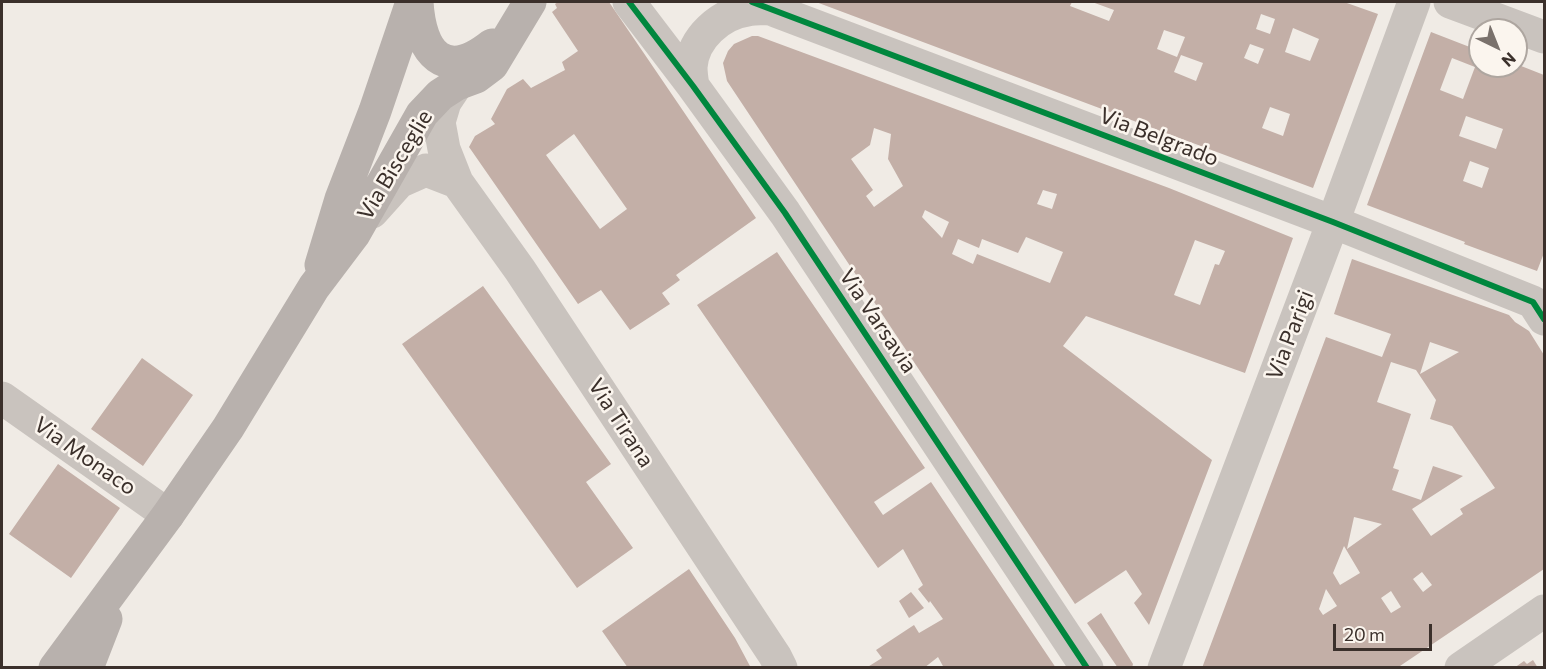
<!DOCTYPE html>
<html>
<head>
<meta charset="utf-8">
<style>
  body { margin:0 }
  #map { position:relative; width:1546px; height:669px; overflow:hidden; background:#f0ebe5; font-family:Commissioner,sans-serif }
  canvas { display:block }
  .frame { position:absolute; inset:0; border:3px solid #3b302b; pointer-events:none }
  .north { position:absolute; left:1468px; top:18px; width:60px; height:60px; box-sizing:border-box; background:#fbf5ee; border:2px solid #aea6a0; border-radius:50%; rotate:137deg; font-size:16px; font-weight:700; line-height:24px; text-align:center; color:#3b302b }
  .north::after { content:''; display:block; margin:auto; width:21px; height:27px; background:#7a716c; clip-path:polygon(50% 0,100% 100%,50% 72%,0 100%) }
  .scale { position:absolute; left:1333px; top:624px; width:99px; height:27px; box-sizing:border-box; border:3px solid #3b302b; border-top:0; padding-left:8px; font-size:18px; line-height:21px; white-space:nowrap; color:#3b302b; -webkit-text-stroke:4px #fbf5ee; paint-order:stroke }
</style>
</head>
<body>
<div id="map">
<canvas width="1546" height="669"></canvas>
<div class="frame"></div>
<div class="north">N</div>
<div class="scale">20 m</div>
</div>
<script>
const context = document.querySelector('canvas').getContext('2d');
context.lineJoin = 'round';
function fillPath(path, color) {
  context.fillStyle = color;
  context.fill(path, 'evenodd');
}
function trace(path, color, width, dash) {
  context.strokeStyle = color;
  context.lineWidth = width;
  context.lineCap = dash ? 'butt' : 'round';
  context.setLineDash(dash || []);
  context.stroke(path);
}
function drawText(font, color, halo, rows, align = 'center') {
  context.font = font + ' Commissioner,sans-serif';
  context.lineWidth = 5;
  context.setLineDash([]);
  context.textBaseline = 'middle';
  context.strokeStyle = halo;
  context.fillStyle = color;
  for (const [text, x, y, turn = 0] of rows) {
    context.save();
    context.translate(x, y);
    context.rotate((+turn || 0) * Math.PI / 180);
    context.textAlign = isNaN(turn) ? turn : align;
    if (halo) context.strokeText(text, 0, 0);
    context.fillText(text, 0, 0);
    context.restore();
  }
}
const building = new Path2D(`
  M 558,2 L 609,2 L 756,218 L 676,275 L 680,280 L 662,293 L 670,304 L 630,330 L 601,290 L 578,304 L 469,147 L 475,136 L 495,124 L 491,119 L 507,89 L 523,79 L 531,88 L 565,70 L 562,62 L 578,51 L 552,12 L 557,8 L 555,4 ZM 574,134 L 627,209 L 600,229 L 546,155 Z
  M 816,2 L 1072,2 L 1070,6 L 1109,21 L 1114,10 L 1092,2 L 1344,2 L 1378,14 L 1313,188 ZM 1261,14 L 1275,19 L 1270,34 L 1256,29 ZM 1293,28 L 1319,39 L 1310,61 L 1285,52 ZM 1164,30 L 1185,37 L 1177,57 L 1157,49 ZM 1250,44 L 1264,49 L 1258,64 L 1244,58 ZM 1181,55 L 1203,63 L 1196,81 L 1174,72 ZM 1270,107 L 1290,114 L 1283,136 L 1262,128 Z
  M 1431,32 L 1480,51 L 1480,66 L 1516,66 L 1516,64 L 1544,75 L 1544,253 L 1537,271 L 1464,244 L 1465,242 L 1367,205 ZM 1452,58 L 1475,67 L 1463,99 L 1440,90 ZM 1466,116 L 1503,129 L 1496,149 L 1459,136 ZM 1470,161 L 1489,168 L 1482,188 L 1463,181 Z
  M 752,36 L 758,36 L 1169,188 L 1293,238 L 1245,373 L 1086,316 L 1063,346 L 1212,460 L 1149,625 L 1134,603 L 1142,594 L 1126,570 L 1075,604 L 727,81 L 723,63 L 728,51 L 734,44 ZM 874,128 L 891,134 L 888,159 L 903,186 L 874,207 L 866,196 L 873,190 L 851,159 L 870,145 ZM 1043,190 L 1057,194 L 1052,209 L 1037,204 ZM 925,210 L 949,222 L 942,238 L 922,217 ZM 1026,237 L 1063,252 L 1050,283 L 977,254 L 973,264 L 952,254 L 958,239 L 979,248 L 982,239 L 1018,253 ZM 1195,240 L 1225,251 L 1219,265 L 1215,264 L 1200,305 L 1174,295 Z
  M 777,252 L 925,468 L 874,502 L 883,515 L 931,482 L 1056,668 L 944,668 L 938,657 L 924,668 L 866,668 L 882,658 L 876,650 L 914,625 L 919,633 L 943,619 L 930,601 L 929,603 L 918,589 L 923,585 L 903,549 L 878,568 L 697,305 Z
  M 1352,259 L 1509,315 L 1515,322 L 1529,331 L 1544,355 L 1544,569 L 1397,668 L 1202,668 L 1326,337 L 1382,357 L 1391,334 L 1334,314 ZM 1430,342 L 1459,352 L 1420,374 ZM 1391,362 L 1416,370 L 1436,400 L 1430,419 L 1452,426 L 1495,488 L 1460,509 L 1463,514 L 1431,536 L 1412,509 L 1463,476 L 1433,466 L 1421,500 L 1392,490 L 1399,470 L 1393,468 L 1411,414 L 1377,402 ZM 1354,517 L 1382,524 L 1347,549 ZM 1344,546 L 1360,573 L 1340,585 L 1333,573 ZM 1422,572 L 1432,585 L 1423,592 L 1413,579 ZM 1326,589 L 1337,606 L 1323,615 L 1319,609 ZM 1391,591 L 1401,607 L 1391,613 L 1381,598 Z
  M 483,286 L 611,464 L 586,482 L 633,548 L 577,588 L 402,344 Z
  M 142,358 L 193,395 L 143,466 L 91,429 Z
  M 58,464 L 120,508 L 71,578 L 9,534 Z
  M 689,569 L 735,638 L 751,668 L 628,668 L 602,631 Z
  M 911,592 L 924,608 L 909,618 L 899,601 Z
  M 1101,613 L 1133,664 L 1132,668 L 1118,668 L 1087,623 Z
  M 1533,660 L 1538,668 L 1514,668 L 1524,661 L 1527,664 Z`);
const minor = new Path2D(`
  M 629,2 L 693,86 L 785,213 L 1087,668
  M 752,2 L 1333,222 L 1533,302 L 1544,319
  M 1450,2 L 1544,37
  M 457,84 L 445,102 L 439,122 L 444,149 L 457,182 L 520,270 L 775,656 L 781,668
  M 693,86 C 692,80 691,73 691,67 C 693,38 720,14 748,10 C 755,8 764,9 772,9
  M 372,212 L 399,182 L 426,170 L 457,182
  M 2,398 L 168,515
  M 1164,668 L 1333,222 L 1414,2
  M 1461,668 L 1544,611`);
const major = new Path2D(`
  M 417,2 C 420,53 444,83 492,45
  M 321,265 L 341,199 L 375,111 L 412,2
  M 55,668 L 168,515 L 228,428 L 314,287 L 354,234 L 422,114 L 440,95 L 457,84 L 476,77 L 492,65 L 530,2
  M 87,668 L 106,619`);
const cycleway = new Path2D(`
  M 629,2 L 693,86 L 785,213 L 1087,668
  M 752,2 L 1333,222 L 1533,302 L 1544,319`);
const streetNames = [
  ["Via Belgrado",1159,137,21],
  ["Via Bisceglie",395,165,-59],
  ["Via Varsavia",878,321,56],
  ["Via Parigi",1290,335,-69],
  ["Via Tirana",621,423,57],
  ["Via Monaco",85,456,35]
];
fillPath(building, '#c3afa7');
trace(minor, '#c9c3be', 33);
trace(major, '#b8b1ad', 33);
trace(cycleway, '#00873e', 6);
drawText('22px', '#3b302b', '#fbf5ee', streetNames);
</script>
</body>
</html>
